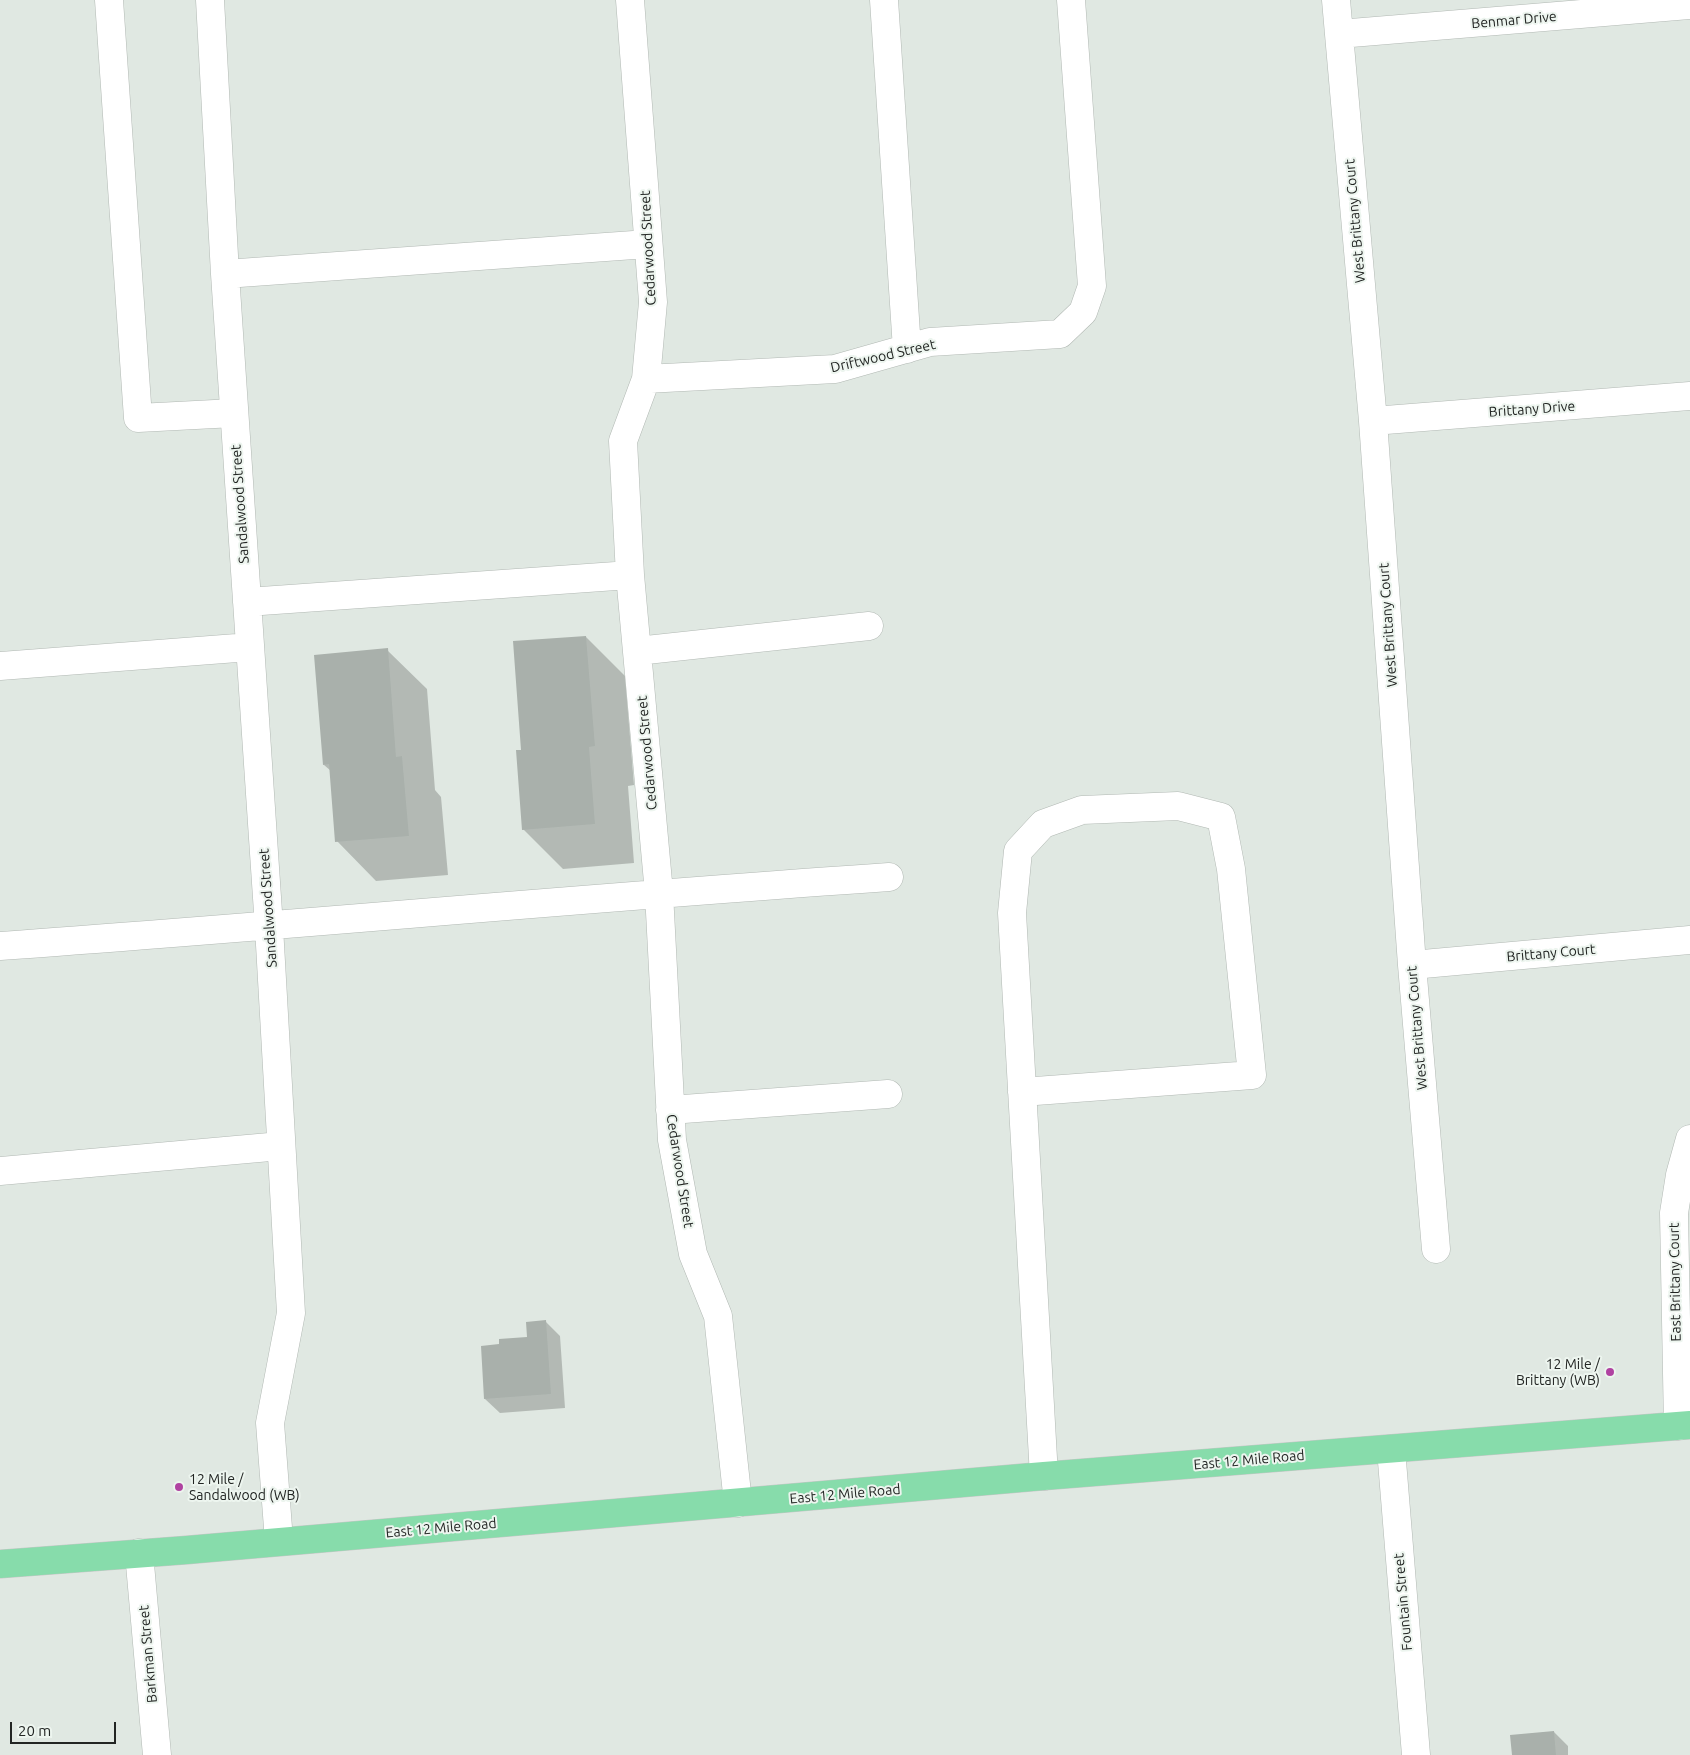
<!DOCTYPE html>
<html>
<head>
<meta charset="utf-8">
<style>
  body { margin:0 }
  #map { position:relative; width:1690px; height:1755px; overflow:hidden; background:#e0e8e2; font-family:Ubuntu,sans-serif }
  canvas { display:block }
  .scale { position:absolute; left:10px; top:1722px; width:106px; height:22px; box-sizing:border-box; border:2px solid #222523; border-top:0; padding-left:6px; font-size:15px; line-height:18px; white-space:nowrap; color:#222523; -webkit-text-stroke:4px #edf5ef; paint-order:stroke }
</style>
</head>
<body>
<div id="map">
<canvas width="1690" height="1755"></canvas>
<div class="scale">20 m</div>
</div>
<script>
const context = document.querySelector('canvas').getContext('2d');
context.lineJoin = 'round';
function fillPath(path, color) {
  context.fillStyle = color;
  context.fill(path, 'evenodd');
}
function trace(path, color, width, dash) {
  context.strokeStyle = color;
  context.lineWidth = width;
  context.lineCap = dash ? 'butt' : 'round';
  context.setLineDash(dash || []);
  context.stroke(path);
}
function drawText(font, color, halo, rows, align = 'center') {
  context.font = font + ' Ubuntu,sans-serif';
  context.lineWidth = 4;
  context.setLineDash([]);
  context.textBaseline = 'middle';
  context.strokeStyle = halo;
  context.fillStyle = color;
  for (const [text, x, y, turn = 0] of rows) {
    context.save();
    context.translate(x, y);
    context.rotate((+turn || 0) * Math.PI / 180);
    context.textAlign = isNaN(turn) ? turn : align;
    if (halo) context.strokeText(text, 0, 0);
    context.fillText(text, 0, 0);
    context.restore();
  }
}
const shadow = new Path2D(`
  M 586,637 L 625,676 L 634,785 L 628,786 L 634,863 L 563,869 L 523,829 L 523,751 Z
  M 387,650 L 427,689 L 435,790 L 441,797 L 448,875 L 376,881 L 337,841 L 331,771 L 324,765 Z
  M 546,1322 L 560,1336 L 565,1408 L 500,1413 L 485,1399 L 501,1345 L 528,1339 Z
  M 1554,1732 L 1568,1746 L 1568,1755 L 1513,1755 Z`);
const building = new Path2D(`
  M 586,636 L 595,746 L 589,747 L 595,824 L 522,830 L 516,750 L 521,750 L 513,641 Z
  M 388,648 L 396,757 L 402,756 L 409,836 L 335,842 L 329,764 L 323,765 L 314,655 Z
  M 546,1320 L 551,1394 L 484,1399 L 481,1346 L 499,1344 L 499,1339 L 527,1337 L 526,1322 Z
  M 1554,1731 L 1556,1755 L 1512,1755 L 1510,1735 Z`);
const minor = new Path2D(`
  M 109,0 L 138,418 L 234,413
  M 210,0 L 225,274 L 269,927 L 291,1313 L 270,1423 L 279,1541
  M 630,0 L 653,302 L 646,379 L 623,441 L 630,575 L 659,893 L 672,1140 L 693,1254 L 718,1316 L 738,1503
  M 884,0 L 907,349
  M 1336,0 L 1373,421 L 1412,965 L 1436,1249
  M 1339,34 L 1690,5
  M 225,274 L 648,244
  M 646,379 L 835,369 L 930,342 L 1060,334 L 1083,312 L 1092,286 L 1071,0
  M 1373,421 L 1690,396
  M 247,602 L 630,575
  M 637,651 L 869,626
  M 0,666 L 250,647
  M 0,946 C 296,925 592,897 889,877
  M 1412,965 L 1690,940
  M 1022,1092 L 1252,1075 L 1231,869 L 1221,817 L 1178,806 L 1082,810 L 1043,824 L 1018,851 L 1012,913 L 1044,1476
  M 670,1110 L 888,1094
  M 0,1171 L 281,1146
  M 1678,1426 L 1674,1213 L 1680,1175 L 1690,1139
  M 1391,1449 L 1416,1755
  M 139,1553 L 157,1755`);
const major = new Path2D(`
  M 0,1564 L 187,1550 L 1044,1476 L 1690,1425`);
const markers = [
  [1610,1372,5,"#b042a1"],
  [179,1487,5,"#b042a1"]
];
const streetNames = [
  ["Benmar Drive",1514,20,-5],
  ["West Brittany Court",1355,221,-95],
  ["Cedarwood Street",648,248,-93],
  ["Driftwood Street",883,356,-13],
  ["Brittany Drive",1532,409,-4],
  ["Sandalwood Street",240,504,-94],
  ["West Brittany Court",1388,625,-94],
  ["Cedarwood Street",647,753,-95],
  ["Sandalwood Street",268,908,-94],
  ["Brittany Court",1551,953,-5],
  ["West Brittany Court",1417,1028,-95],
  ["Cedarwood Street",680,1171,81],
  ["East Brittany Court",1675,1282,-91],
  ["East 12 Mile Road",1249,1460,-5],
  ["East 12 Mile Road",845,1494,-5],
  ["East 12 Mile Road",441,1528,-5],
  ["Fountain Street",1403,1602,-95],
  ["Barkman Street",148,1654,-95]
];
const poiNames = [
  ["12 Mile /",1600,1364],
  ["Brittany (WB)",1600,1380],
  ["12 Mile /",189,1479,"left"],
  ["Sandalwood (WB)",189,1495,"left"]
];
fillPath(shadow, '#0003');
fillPath(building, '#a9b0ab');
trace(minor, '#b1b8b3', 29);
trace(major, '#c6c6c6', 29);
trace(minor, '#fff', 28);
trace(major, '#87dcab', 28);
for (const [x, y, r, color] of markers) {
  const dot = new Path2D();
  dot.arc(x, y, r, 0, 2 * Math.PI);
  context.fillStyle = color;
  context.fill(dot);
  trace(dot, '#edf5ef', 2);
}
drawText('14px', '#222523', '#edf5ef', streetNames);
drawText('14px', '#222523', '#edf5ef', poiNames, 'right');
</script>
</body>
</html>
